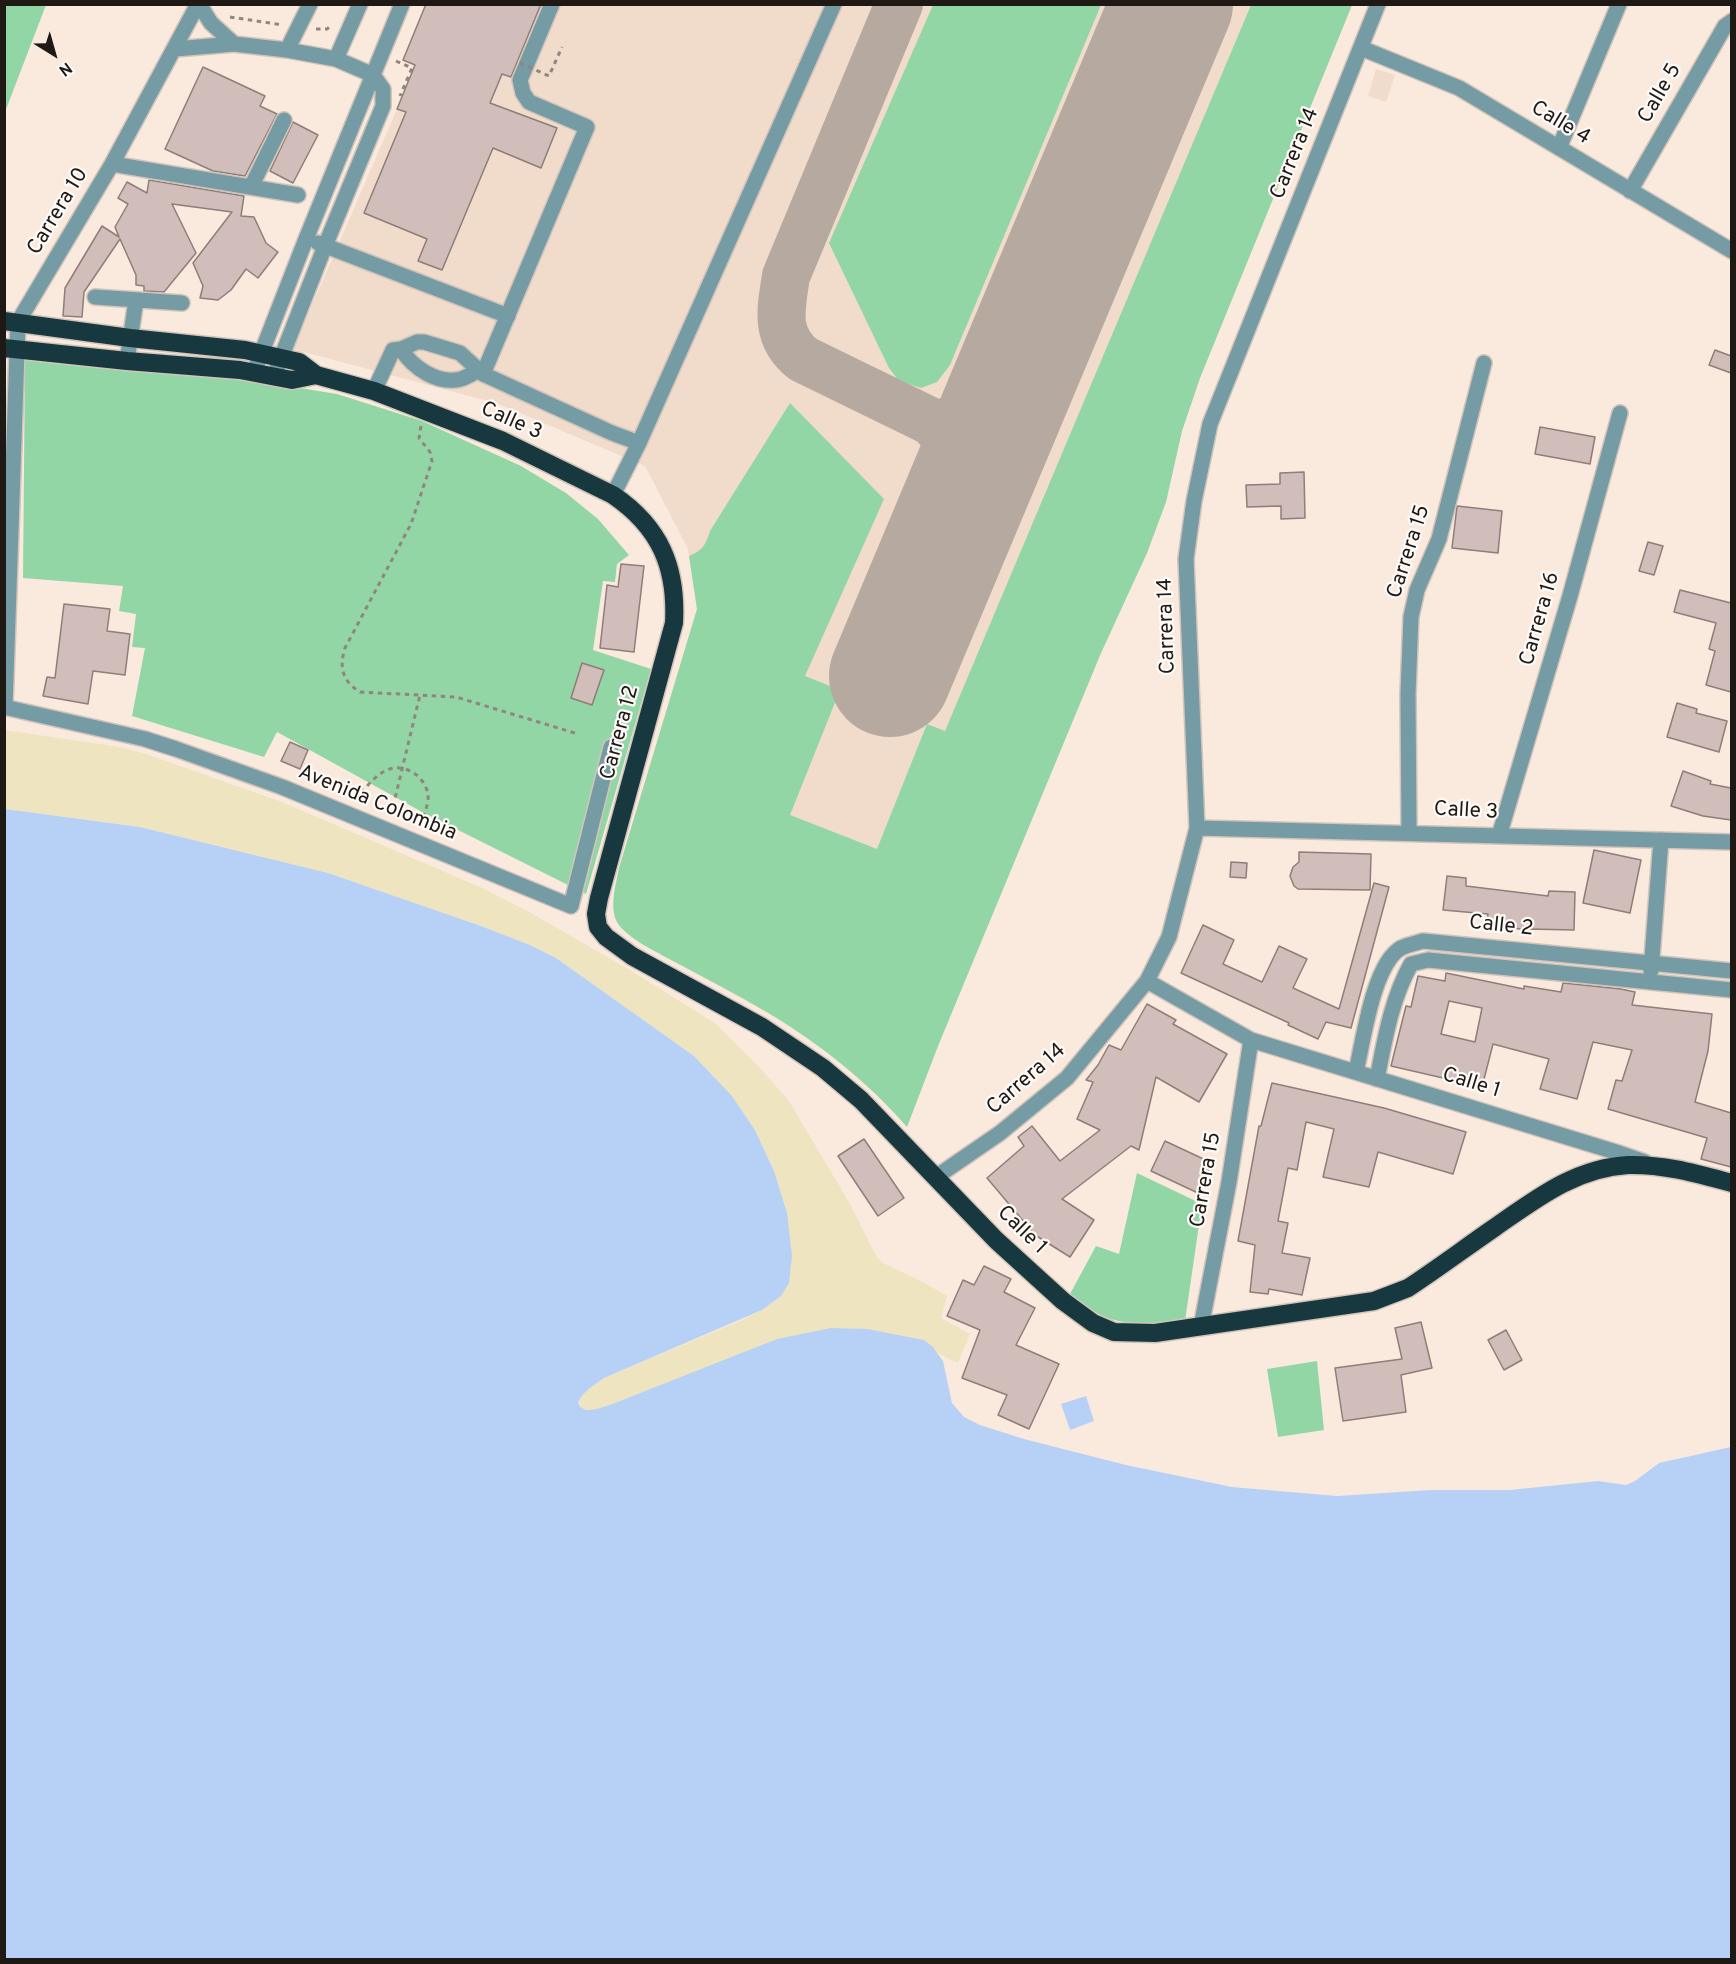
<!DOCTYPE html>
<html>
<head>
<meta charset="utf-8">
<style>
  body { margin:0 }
  #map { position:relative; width:1736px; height:1964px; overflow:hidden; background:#faeade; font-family:Overpass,sans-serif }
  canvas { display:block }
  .frame { position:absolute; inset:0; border:6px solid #1e1915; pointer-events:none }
  .north { position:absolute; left:24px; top:24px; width:60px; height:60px; -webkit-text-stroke:4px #fdfaf8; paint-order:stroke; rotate:143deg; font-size:16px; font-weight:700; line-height:24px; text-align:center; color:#1e1915 }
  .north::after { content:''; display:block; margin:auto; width:21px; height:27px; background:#1e1915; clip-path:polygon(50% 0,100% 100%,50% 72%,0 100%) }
</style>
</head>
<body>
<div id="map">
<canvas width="1736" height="1964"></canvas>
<div class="frame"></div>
<div class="north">N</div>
</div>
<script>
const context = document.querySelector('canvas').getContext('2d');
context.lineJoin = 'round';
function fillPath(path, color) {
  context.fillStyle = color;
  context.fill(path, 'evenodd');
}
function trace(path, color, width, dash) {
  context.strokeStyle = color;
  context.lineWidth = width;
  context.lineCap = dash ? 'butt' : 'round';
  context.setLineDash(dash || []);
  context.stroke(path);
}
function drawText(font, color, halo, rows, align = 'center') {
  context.font = font + ' Overpass,sans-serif';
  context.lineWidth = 4.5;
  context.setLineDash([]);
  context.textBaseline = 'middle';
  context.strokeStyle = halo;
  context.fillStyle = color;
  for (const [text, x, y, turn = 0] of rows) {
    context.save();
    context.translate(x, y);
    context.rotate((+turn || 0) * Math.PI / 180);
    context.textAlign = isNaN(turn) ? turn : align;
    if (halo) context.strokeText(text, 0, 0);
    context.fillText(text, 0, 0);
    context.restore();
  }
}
const built = new Path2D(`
  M 426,5 L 1352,5 L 1200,378 L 1182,431 L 1166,502 L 1147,553 L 1101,653 L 938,1046 L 907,1127 L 888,1105 L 835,1058 L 809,1039 L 768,1013 L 641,943 L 617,922 L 613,906 L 619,868 L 697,609 L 688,549 L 645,466 L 499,404 L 293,349 L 397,109 L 449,79 L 403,60 Z
  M 1376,69 L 1395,75 L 1386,102 L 1368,96 Z`);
const green = new Path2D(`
  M 5,4 L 46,5 L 5,112 L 4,5 Z
  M 933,5 L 1101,5 L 950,365 L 937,382 L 921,388 L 899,381 L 889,368 L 829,243 Z
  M 1251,5 L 1352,5 L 1200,378 L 1182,431 L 1166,502 L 1147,553 L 1101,653 L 938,1046 L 907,1127 C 867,1081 821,1045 770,1014 C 738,995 705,978 673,961 C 657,952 626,938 617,922 C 609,907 616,884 619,868 L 697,609 L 689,556 C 702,551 706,545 710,531 L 790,403 L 884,499 L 805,676 L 840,690 L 790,815 L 877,849 L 927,724 L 945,731 Z
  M 25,358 L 251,380 L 337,394 L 422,421 L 521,466 L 566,493 L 598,519 L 629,555 L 617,564 L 615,582 L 603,581 L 593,650 L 651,669 L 586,894 L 424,813 L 277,732 L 264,757 L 132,716 L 145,648 L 132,647 L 136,614 L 119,611 L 123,586 L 23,578 Z
  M 1137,1173 L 1202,1204 L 1185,1321 C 1155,1323 1120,1328 1093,1311 C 1085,1307 1078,1300 1070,1294 L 1096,1246 L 1119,1254 Z
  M 1317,1361 L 1324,1430 L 1278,1437 L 1267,1369 Z`);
const sand = new Path2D(`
  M 4,730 L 120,747 L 146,754 L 282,802 L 480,887 L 531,913 L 630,970 L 716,1024 L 761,1069 L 789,1101 L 850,1204 L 877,1258 L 885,1264 L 925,1283 L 947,1296 L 941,1318 L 970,1334 L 958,1363 L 939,1354 L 933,1347 L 593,1410 L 583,1409 L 578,1402 C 584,1391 594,1385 604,1378 L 742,1320 L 762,1310 L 781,1296 L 787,1213 L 774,1171 L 755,1130 L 732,1096 L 694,1056 L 556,958 L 530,945 L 481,926 L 328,873 L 140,827 L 5,809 Z`);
const water = new Path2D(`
  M 5,809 L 140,827 L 328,873 L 481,926 L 530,945 L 556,958 L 694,1056 L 732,1096 L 755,1130 L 774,1171 L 787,1213 L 792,1256 L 789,1283 L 781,1296 L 762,1310 L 604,1378 C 594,1385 584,1391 578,1402 C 582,1416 599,1408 610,1405 L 777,1339 L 831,1328 L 867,1329 L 924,1340 L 933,1347 L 943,1361 L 952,1403 L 964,1417 L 980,1425 L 1024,1439 L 1126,1465 L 1232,1487 L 1337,1496 L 1431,1490 L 1510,1490 L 1598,1481 L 1626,1485 L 1635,1481 L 1659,1463 L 1731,1447 L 1731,1959 L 5,1959 Z
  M 1086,1396 L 1094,1421 L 1070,1430 L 1061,1404 Z`);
const taxiway = new Path2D(`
  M 899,4 L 786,276 C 781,309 774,336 803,359 L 932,422 C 956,448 964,467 964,503
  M 932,422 C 961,425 984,415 1008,398`);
const runway = new Path2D(`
  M 890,676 L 1172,4`);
const building = new Path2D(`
  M 426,4 L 541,4 L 511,77 L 502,74 L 490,103 L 557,128 L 541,168 L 493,148 L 442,270 L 418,261 L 427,239 L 364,213 L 406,112 L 397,109 L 415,65 L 403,60 Z
  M 203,67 L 265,96 L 260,106 L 277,114 L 245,176 L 213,171 L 165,149 Z
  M 293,122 L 318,135 L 293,183 L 270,171 Z
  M 149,180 L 244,196 L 241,216 L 254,217 L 266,243 L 278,252 L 258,278 L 246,269 L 231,290 L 218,300 L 200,298 L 203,286 L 193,263 L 232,212 L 172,204 L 196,253 L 164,292 L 144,291 L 144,286 L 136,285 L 136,275 L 120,239 L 84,292 L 82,317 L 63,316 L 65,288 L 102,226 L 119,237 L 115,227 L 128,204 L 118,198 L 127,182 L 147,193 Z
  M 1715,350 L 1731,356 L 1731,373 L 1709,365 Z
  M 1540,427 L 1595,437 L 1590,464 L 1535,454 Z
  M 1304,472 L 1305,518 L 1281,519 L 1281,506 L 1247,507 L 1246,485 L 1280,484 L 1280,473 Z
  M 1457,506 L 1502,511 L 1498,553 L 1452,548 Z
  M 1648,542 L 1663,546 L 1654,575 L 1639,571 Z
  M 621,564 L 644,566 L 634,652 L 600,648 L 607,585 L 618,587 Z
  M 1680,590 L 1731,603 L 1731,692 L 1706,685 L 1715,651 L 1709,649 L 1716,623 L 1674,612 Z
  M 64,604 L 110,609 L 107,631 L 130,634 L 125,675 L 93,671 L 88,704 L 43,696 L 47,677 L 55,678 Z
  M 582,663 L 604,670 L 592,705 L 571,698 Z
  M 1677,703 L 1697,709 L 1696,713 L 1727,721 L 1719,752 L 1667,737 Z
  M 290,742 L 308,750 L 300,769 L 281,761 Z
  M 1683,771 L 1711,781 L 1710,784 L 1731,788 L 1731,820 L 1703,816 L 1671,806 Z
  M 1594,850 L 1641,860 L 1630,913 L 1583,903 Z
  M 1299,852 L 1371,854 L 1370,890 L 1298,889 L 1294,886 L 1290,876 L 1293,867 L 1299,862 Z
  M 1231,862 L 1247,863 L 1246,878 L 1230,877 Z
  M 1447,876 L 1466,878 L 1466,886 L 1548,896 L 1549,891 L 1575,892 L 1574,930 L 1529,929 L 1529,930 L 1486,925 L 1488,914 L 1443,910 Z
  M 1374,883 L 1389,887 L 1351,1028 L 1326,1022 L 1318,1039 L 1288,1025 L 1289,1023 L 1181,973 L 1203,925 L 1234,940 L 1223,964 L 1262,982 L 1279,946 L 1307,959 L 1293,988 L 1339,1009 Z
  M 1446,973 L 1524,989 L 1524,986 L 1561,992 L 1563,983 L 1621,989 L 1635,992 L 1632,1005 L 1712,1014 L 1708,1051 L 1695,1102 L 1731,1113 L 1731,1167 L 1701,1159 L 1707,1138 L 1608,1109 L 1616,1080 L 1622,1081 L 1632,1050 L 1593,1042 L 1577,1099 L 1540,1089 L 1549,1059 L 1493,1044 L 1482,1087 L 1391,1066 L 1406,1006 L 1411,1007 L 1418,976 L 1445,981 ZM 1449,1001 L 1482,1008 L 1475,1042 L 1441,1034 Z
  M 1147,1004 L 1176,1020 L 1173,1024 L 1227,1054 L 1199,1102 L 1156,1077 L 1139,1150 L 1131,1146 L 1062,1199 L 1094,1220 L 1070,1257 L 1035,1235 L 987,1178 L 1024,1146 L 1018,1137 L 1032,1126 L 1060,1161 L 1100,1130 L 1077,1119 L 1093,1082 L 1086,1080 L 1098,1065 L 1109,1045 L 1121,1050 Z
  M 1272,1083 L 1384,1108 L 1466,1132 L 1453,1174 L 1378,1152 L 1369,1187 L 1323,1177 L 1334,1129 L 1306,1122 L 1297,1170 L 1288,1168 L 1278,1221 L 1288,1223 L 1282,1253 L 1310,1258 L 1302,1295 L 1269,1289 L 1268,1294 L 1250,1292 L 1255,1245 L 1238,1241 L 1259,1126 L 1261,1126 Z
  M 864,1139 L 904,1198 L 878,1216 L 838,1156 Z
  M 1165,1141 L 1212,1163 L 1198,1193 L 1151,1171 Z
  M 984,1266 L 1011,1279 L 1004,1292 L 1035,1308 L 1016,1345 L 1059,1364 L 1029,1429 L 998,1415 L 1007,1395 L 962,1378 L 980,1330 L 947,1316 L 963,1280 L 974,1285 Z
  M 1421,1322 L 1432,1368 L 1401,1375 L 1406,1412 L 1343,1421 L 1335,1368 L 1402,1359 L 1395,1328 Z
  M 1506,1330 L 1522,1360 L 1504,1370 L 1488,1340 Z`);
const path = new Path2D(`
  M 230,17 L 283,25
  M 316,29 L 327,29 L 332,25
  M 396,61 L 412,68 L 400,96
  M 421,426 L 419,438 L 430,452 L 432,461 L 411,524 L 345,648 C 339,667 342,681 360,692 L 456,697 L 578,734
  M 356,800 C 370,782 387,758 412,772 C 420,776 427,786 428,795 C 429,805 423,816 420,826
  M 391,815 L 420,695`);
const minor = new Path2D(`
  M 199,4 L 211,23 L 234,44
  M 1361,48 L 1459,88 L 1732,251
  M 175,49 L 234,44 L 287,50 L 336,59 L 373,75 L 383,89 L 383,106 L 325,246 L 274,376
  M 287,50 L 310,4
  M 336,59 L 360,4
  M 1559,148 L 1619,4
  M 112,164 L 298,195
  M 251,187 L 284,120
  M 1630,191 L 1725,26 L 1732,21
  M 318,243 L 508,316
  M 95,297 L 182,303
  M 401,349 C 413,368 438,385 461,379 C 467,377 473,373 479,371
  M 127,361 L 136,300
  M 254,372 L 306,239 L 402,4
  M 483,374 L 587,127 L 529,102 L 523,93 L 520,80 L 552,4
  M 374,391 L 393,350 L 401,349 L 417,342 L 424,342 L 460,353 L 483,374 L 612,433 L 639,443
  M 613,495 L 639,443 L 834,4
  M 4,707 L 145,739 L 176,749 L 282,787 L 571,906 L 611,747
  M 5,707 L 18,322 L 112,164 L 198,4
  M 1197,828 C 1375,831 1553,836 1732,842
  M 1409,831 L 1408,694 L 1411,617 L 1417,590 L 1439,539 L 1484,363
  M 1499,836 L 1570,596 L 1620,413
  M 1651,971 L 1661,840
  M 1147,981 L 1251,1040 L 1619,1153 L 1645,1162
  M 1356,1072 C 1363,1042 1373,964 1401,948 C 1407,945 1416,943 1423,941 L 1732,971
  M 1377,1079 C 1385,1039 1391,1000 1411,964 L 1428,960 L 1732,990
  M 936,1177 L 1000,1133 L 1067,1078 L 1147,981 L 1169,937 L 1197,828 L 1186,559 L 1194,501 L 1210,424 L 1378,4
  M 1201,1327 L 1229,1182 L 1251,1040`);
const highway = new Path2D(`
  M 4,321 L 130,338 L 245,350 L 299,362 L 316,375 L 374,391 L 503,441 L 613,495 C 660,527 677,567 674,623 L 599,898 L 596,914 L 598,927 L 606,937 L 632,956 L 762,1027 L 823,1068 L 861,1100 L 996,1240 L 1030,1271 L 1063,1301 L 1093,1323 L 1114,1332 L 1155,1333 L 1374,1301 L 1408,1288 C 1437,1269 1465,1248 1494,1228 C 1536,1199 1575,1168 1628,1165 C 1664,1164 1698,1174 1732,1183
  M 4,348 L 127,361 L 240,370 L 292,380 L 316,375`);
const pathBridge = new Path2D(`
  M 520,63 L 549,76 L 562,47`);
const streetNames = [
  ["Calle 5",1661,94,-60],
  ["Calle 4",1560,124,31],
  ["Carrera 14",1296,154,-68],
  ["Carrera 10",59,212,-59],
  ["Calle 3",511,422,24],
  ["Carrera 15",1410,552,-72],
  ["Carrera 16",1541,619,-74],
  ["Carrera 14",1168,626,-92],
  ["Carrera 12",621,733,-75],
  ["Avenida Colombia",377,804,22],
  ["Calle 3",1466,812,3],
  ["Calle 2",1501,927,6],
  ["Carrera 14",1027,1080,-41],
  ["Calle 1",1471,1084,17],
  ["Carrera 15",1207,1180,-80],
  ["Calle 1",1021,1231,44]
];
fillPath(built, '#f1dbca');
fillPath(green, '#93d6a5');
fillPath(sand, '#eee4bf');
fillPath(water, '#b7d1f6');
trace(taxiway, '#b6aaa0', 48);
trace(runway, '#b6aaa0', 122);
fillPath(building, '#d1bdb9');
trace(building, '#8f7d79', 1.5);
trace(minor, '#d2c4ba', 18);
trace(highway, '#d2c4ba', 21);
trace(path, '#90867d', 3, [4.5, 4.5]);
trace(minor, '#759ba5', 15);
trace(highway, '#18383f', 18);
trace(pathBridge, '#90867d', 3, [4.5, 4.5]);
drawText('21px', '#1e1915', '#fdfaf8', streetNames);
</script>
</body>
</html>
